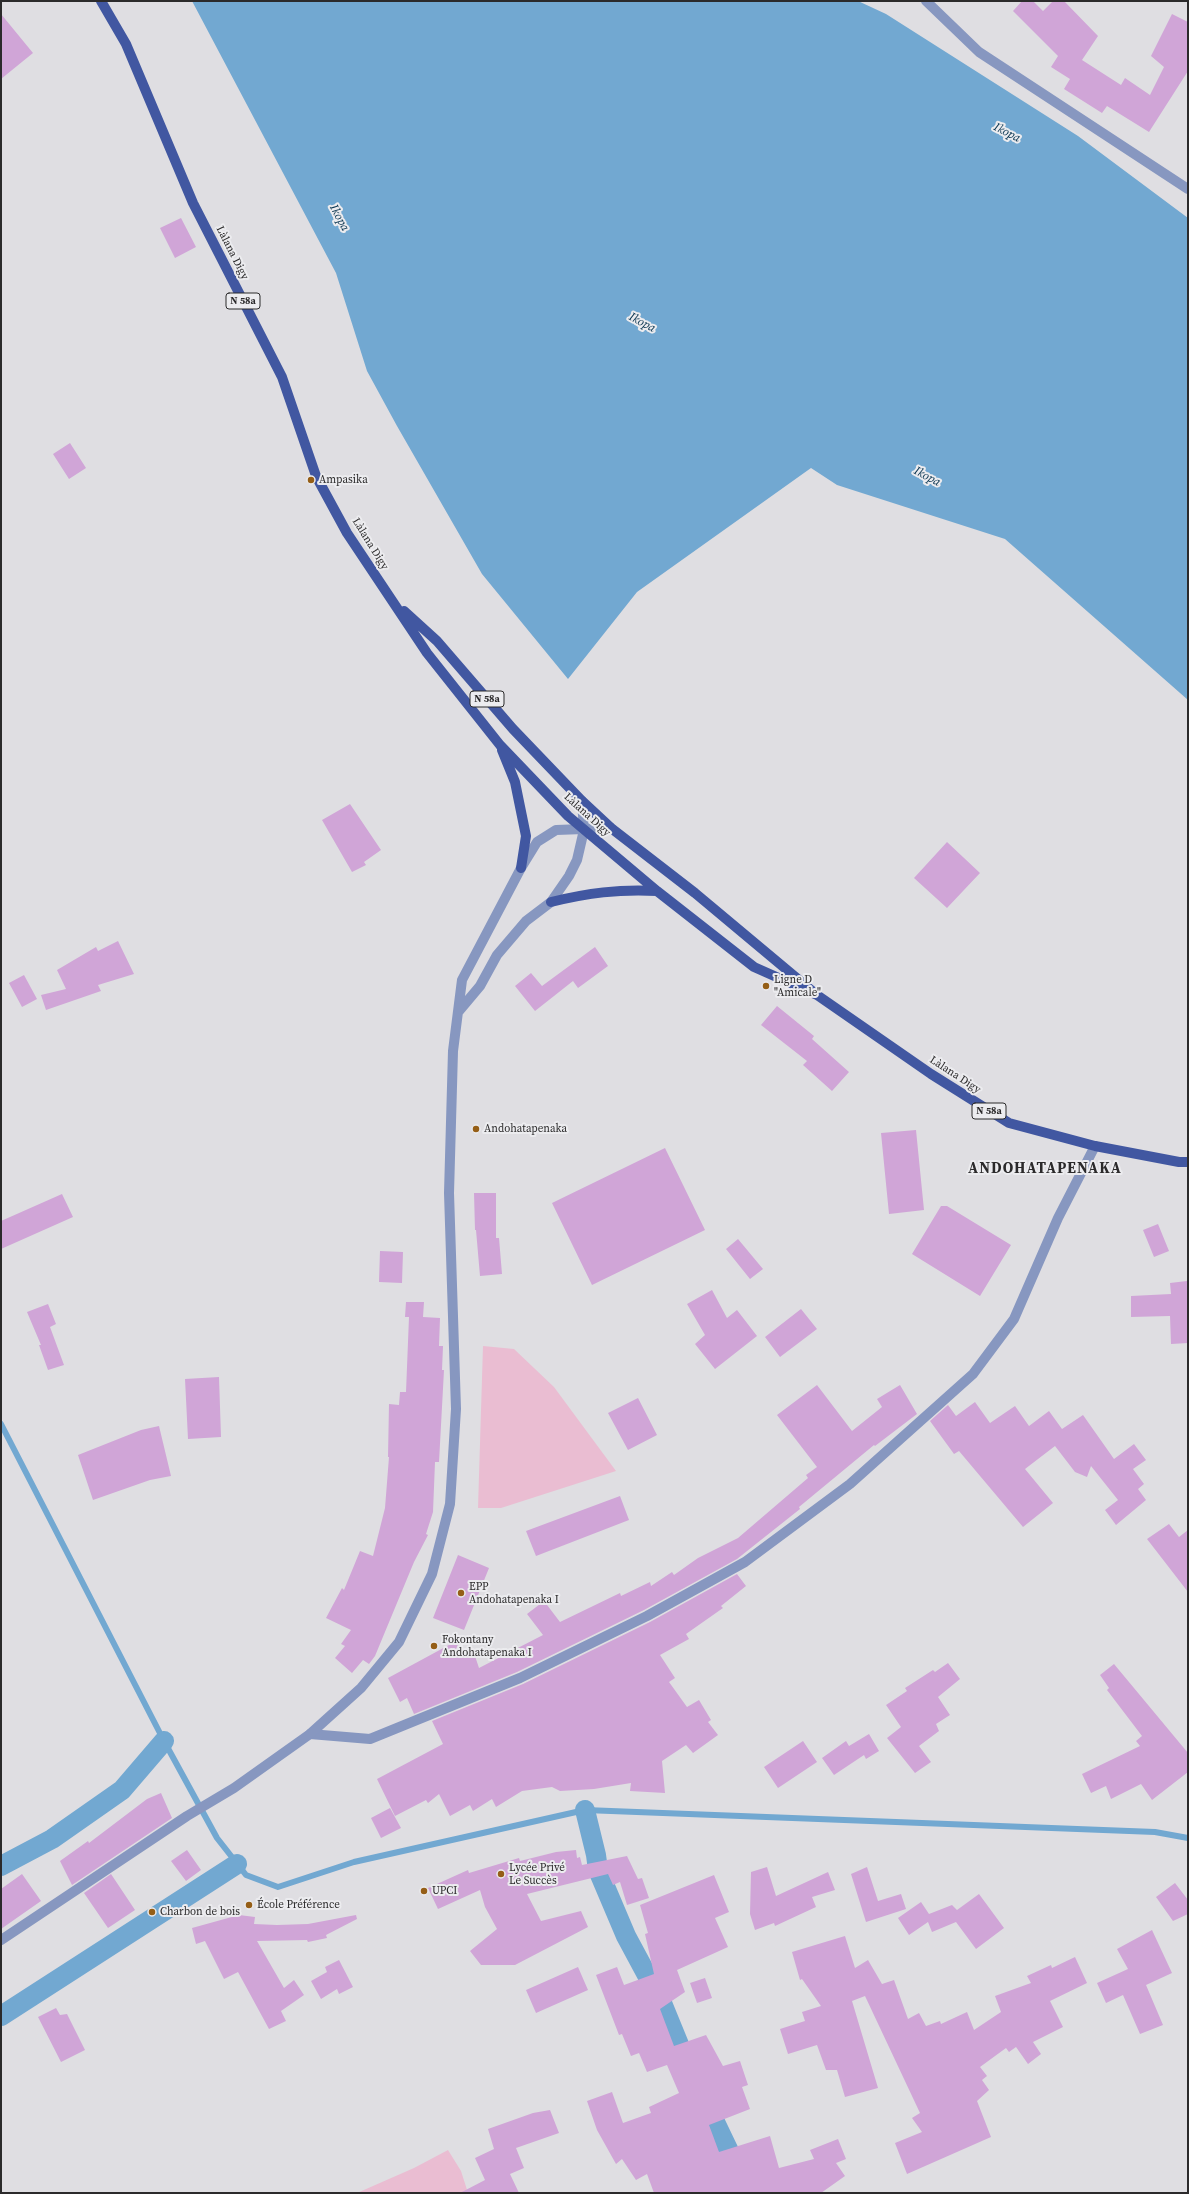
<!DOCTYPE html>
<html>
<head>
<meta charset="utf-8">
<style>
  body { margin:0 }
  #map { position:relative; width:1189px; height:2194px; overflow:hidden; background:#dfdee2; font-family:"Source Serif 4",serif }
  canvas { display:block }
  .frame { position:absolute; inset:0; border:2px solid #2b2a2b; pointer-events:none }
</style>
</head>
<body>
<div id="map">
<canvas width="1189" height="2194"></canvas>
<div class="frame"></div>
</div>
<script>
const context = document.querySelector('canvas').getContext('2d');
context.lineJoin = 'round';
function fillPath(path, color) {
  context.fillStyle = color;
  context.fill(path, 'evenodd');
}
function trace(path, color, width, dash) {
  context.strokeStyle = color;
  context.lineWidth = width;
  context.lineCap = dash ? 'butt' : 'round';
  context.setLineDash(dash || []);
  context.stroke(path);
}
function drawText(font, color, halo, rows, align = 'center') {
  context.font = font + ' "Source Serif 4",serif';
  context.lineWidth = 4;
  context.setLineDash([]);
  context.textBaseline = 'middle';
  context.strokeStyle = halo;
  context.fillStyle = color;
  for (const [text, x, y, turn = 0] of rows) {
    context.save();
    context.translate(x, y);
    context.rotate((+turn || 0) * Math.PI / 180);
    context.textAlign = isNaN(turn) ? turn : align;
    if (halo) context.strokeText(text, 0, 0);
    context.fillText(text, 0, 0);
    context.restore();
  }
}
const green = new Path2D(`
  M 483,1346 L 514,1349 L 554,1387 L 616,1471 L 501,1508 L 478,1508 Z
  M 448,2150 L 461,2171 L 468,2193 L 357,2193 L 414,2168 Z`);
const water = new Path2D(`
  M 192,1 L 858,1 L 886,14 L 1078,136 L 1188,218 L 1188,700 L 1005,539 L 837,485 L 811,468 L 637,592 L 568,679 L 482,574 L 397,426 L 367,371 L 336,273 Z`);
const stream = new Path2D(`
  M 1,1424 L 164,1741 L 217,1838 L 246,1875 L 278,1887 L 354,1862 L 585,1810 L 1155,1832 L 1188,1838`);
const canal = new Path2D(`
  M 585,1810 L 596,1855 L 598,1870 L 626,1936 L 662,2003 L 689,2069
  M 1,1866 L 52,1839 L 122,1790 L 164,1741
  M 1,2016 L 237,1864
  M 704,2099 L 749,2193`);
const building = new Path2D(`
  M 1022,1 L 1033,1 L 1043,11 L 1053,1 L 1064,1 L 1098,36 L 1082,60 L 1121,85 L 1125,78 L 1150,95 L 1164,67 L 1151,56 L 1172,14 L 1188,22 L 1188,71 L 1149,132 L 1107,106 L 1102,113 L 1064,89 L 1070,79 L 1051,67 L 1058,56 L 1013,11 Z
  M 1,14 L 33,53 L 1,79 Z
  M 181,218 L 196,247 L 175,258 L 160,228 Z
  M 70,443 L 86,468 L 69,479 L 53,454 Z
  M 350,804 L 381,850 L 364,862 L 366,865 L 352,872 L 322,820 Z
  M 947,842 L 980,873 L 947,908 L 914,878 Z
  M 118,941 L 134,974 L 98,985 L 101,991 L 46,1010 L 41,995 L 66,989 L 57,970 L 96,947 L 98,951 Z
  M 595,947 L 608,966 L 578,988 L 573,981 L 535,1011 L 515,986 L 531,973 L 542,986 Z
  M 24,975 L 37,999 L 22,1007 L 9,983 Z
  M 777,1006 L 814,1036 L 812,1039 L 849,1072 L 832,1091 L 803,1065 L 807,1061 L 761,1025 Z
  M 916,1130 L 924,1210 L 889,1214 L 881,1133 Z
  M 665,1148 L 705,1230 L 592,1285 L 552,1203 Z
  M 474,1193 L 496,1193 L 496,1238 L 499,1238 L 502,1274 L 480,1276 L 476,1230 L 475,1230 Z
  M 62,1194 L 73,1217 L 1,1249 L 1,1221 Z
  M 941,1206 L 947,1206 L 1011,1245 L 980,1296 L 912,1254 Z
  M 1158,1224 L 1169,1251 L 1154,1257 L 1143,1230 Z
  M 738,1239 L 763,1269 L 750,1279 L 726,1249 Z
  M 380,1251 L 403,1252 L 402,1283 L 379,1282 Z
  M 1187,1281 L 1188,1343 L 1171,1344 L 1170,1316 L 1131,1317 L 1131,1296 L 1171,1294 L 1170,1283 Z
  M 712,1290 L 727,1318 L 737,1310 L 757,1336 L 715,1369 L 695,1344 L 705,1335 L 687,1304 Z
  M 406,1302 L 424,1302 L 423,1317 L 440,1318 L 439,1346 L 443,1346 L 442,1370 L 444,1370 L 439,1462 L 435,1462 L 433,1512 L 426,1534 L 428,1535 L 414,1562 L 375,1656 L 369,1664 L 363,1660 L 352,1673 L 335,1658 L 345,1646 L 341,1644 L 351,1630 L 326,1618 L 342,1588 L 344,1590 L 360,1551 L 373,1556 L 385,1508 L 389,1457 L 388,1457 L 389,1404 L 399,1405 L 400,1392 L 406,1392 L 409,1317 L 405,1317 Z
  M 48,1304 L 56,1324 L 50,1327 L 64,1365 L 48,1370 L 39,1345 L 41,1345 L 27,1312 Z
  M 801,1309 L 817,1329 L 780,1357 L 765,1337 Z
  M 219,1377 L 221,1437 L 188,1439 L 185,1379 Z
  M 817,1385 L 852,1431 L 882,1407 L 877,1399 L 900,1385 L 917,1414 L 875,1446 L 874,1445 L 799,1507 L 800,1509 L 737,1559 L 644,1610 L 517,1672 L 414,1714 L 407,1698 L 400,1702 L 388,1678 L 460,1639 L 453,1657 L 473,1650 L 479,1668 L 543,1635 L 527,1614 L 544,1601 L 560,1622 L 620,1593 L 621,1596 L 650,1582 L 651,1586 L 672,1572 L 674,1575 L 698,1558 L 738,1538 L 808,1478 L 806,1475 L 817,1467 L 777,1415 Z
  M 638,1398 L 657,1435 L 628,1450 L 608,1413 Z
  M 975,1402 L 990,1423 L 1015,1406 L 1029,1426 L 1049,1411 L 1062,1429 L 1083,1415 L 1114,1459 L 1134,1444 L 1146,1460 L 1133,1469 L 1144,1484 L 1138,1489 L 1146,1500 L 1116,1525 L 1105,1510 L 1118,1500 L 1091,1466 L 1087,1477 L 1075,1472 L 1055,1446 L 1025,1469 L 1053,1503 L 1023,1527 L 959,1451 L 954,1454 L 930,1421 L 948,1405 L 956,1416 Z
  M 159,1426 L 171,1476 L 150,1480 L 93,1500 L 78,1455 L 141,1430 Z
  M 620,1496 L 629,1520 L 536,1556 L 526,1531 Z
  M 1169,1524 L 1179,1537 L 1188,1530 L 1188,1592 L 1147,1539 Z
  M 458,1555 L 489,1568 L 464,1630 L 433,1618 Z
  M 737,1574 L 746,1586 L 721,1606 L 723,1608 L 686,1634 L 689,1639 L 660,1655 L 675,1678 L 669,1682 L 687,1707 L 699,1700 L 711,1720 L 708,1722 L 718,1735 L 693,1753 L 686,1745 L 662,1761 L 665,1793 L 630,1791 L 631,1783 L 594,1789 L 560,1791 L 552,1787 L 522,1791 L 496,1807 L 492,1799 L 473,1811 L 470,1805 L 450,1816 L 439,1794 L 428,1803 L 426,1800 L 395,1816 L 377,1779 L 443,1744 L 432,1721 L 523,1684 L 650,1622 Z
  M 948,1663 L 960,1679 L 938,1697 L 950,1715 L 936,1724 L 939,1731 L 919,1746 L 931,1762 L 915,1773 L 887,1738 L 901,1727 L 886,1705 L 907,1691 L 905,1688 L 933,1670 L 935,1672 Z
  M 1114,1664 L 1188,1753 L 1188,1772 L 1152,1800 L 1141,1784 L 1111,1799 L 1106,1786 L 1091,1793 L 1082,1774 L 1140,1746 L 1136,1741 L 1142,1736 L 1107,1690 L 1109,1688 L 1100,1675 Z
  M 869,1734 L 879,1751 L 866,1759 L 864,1755 L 834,1775 L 822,1758 L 846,1741 L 849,1746 Z
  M 803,1741 L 817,1762 L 778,1788 L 764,1767 Z
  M 161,1793 L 172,1818 L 72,1885 L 60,1861 L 88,1841 L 89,1843 L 147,1799 Z
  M 390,1808 L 401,1828 L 381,1838 L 371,1818 Z
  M 187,1850 L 201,1870 L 186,1881 L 171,1861 Z
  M 576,1850 L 577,1858 L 580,1857 L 582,1865 L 627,1856 L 638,1879 L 642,1878 L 649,1898 L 627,1905 L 620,1882 L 613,1885 L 608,1874 L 527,1894 L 541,1921 L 581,1911 L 588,1927 L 515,1965 L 481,1965 L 470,1951 L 497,1929 L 485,1907 L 480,1890 L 438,1909 L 428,1888 L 468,1870 L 469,1873 L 519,1858 L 520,1861 L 556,1852 Z
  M 767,1867 L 776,1896 L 828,1872 L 835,1890 L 812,1897 L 816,1907 L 775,1926 L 774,1923 L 755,1930 L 750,1914 L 751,1872 Z
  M 867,1867 L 878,1901 L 901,1894 L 906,1909 L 866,1922 L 851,1874 Z
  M 22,1874 L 41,1901 L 1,1929 L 1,1889 Z
  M 111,1874 L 135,1910 L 108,1928 L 84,1893 Z
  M 714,1875 L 729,1912 L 715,1918 L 728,1947 L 677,1970 L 685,1992 L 660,2009 L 674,2046 L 706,2035 L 723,2066 L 740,2061 L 748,2085 L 742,2087 L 750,2109 L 709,2125 L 719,2152 L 770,2136 L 779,2168 L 814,2159 L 810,2150 L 838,2139 L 846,2159 L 836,2163 L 845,2176 L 821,2193 L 654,2193 L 647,2174 L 636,2180 L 622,2159 L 616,2164 L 597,2130 L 587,2101 L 612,2092 L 623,2123 L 651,2113 L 649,2107 L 679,2093 L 667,2065 L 647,2072 L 639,2053 L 631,2056 L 622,2034 L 619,2035 L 596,1975 L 617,1967 L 624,1985 L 654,1974 L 645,1934 L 648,1933 L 640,1905 Z
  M 1175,1883 L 1188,1900 L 1188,1914 L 1173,1921 L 1156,1897 Z
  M 979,1894 L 1004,1928 L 976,1949 L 956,1922 L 932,1932 L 928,1922 L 909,1935 L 898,1918 L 921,1902 L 929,1914 L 952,1905 L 957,1910 Z
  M 239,1915 L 255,1917 L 254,1924 L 277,1925 L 308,1924 L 356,1915 L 357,1919 L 326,1935 L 327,1938 L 308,1942 L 307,1940 L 257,1941 L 284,1988 L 294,1980 L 304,1995 L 281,2011 L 286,2021 L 269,2029 L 238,1972 L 224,1979 L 205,1941 L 196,1944 L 192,1928 Z
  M 1152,1930 L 1172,1973 L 1146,1985 L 1163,2025 L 1140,2034 L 1123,1995 L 1106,2003 L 1097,1983 L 1128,1969 L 1117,1949 Z
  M 845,1936 L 855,1968 L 868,1960 L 882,1984 L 894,1980 L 908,2019 L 919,2013 L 926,2026 L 940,2021 L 941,2024 L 967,2012 L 974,2030 L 1001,2012 L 995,1996 L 1031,1983 L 1027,1976 L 1051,1965 L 1052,1968 L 1075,1957 L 1087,1983 L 1050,2001 L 1063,2027 L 1033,2042 L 1041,2054 L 1028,2064 L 1016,2047 L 1009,2052 L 1006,2048 L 980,2067 L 987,2076 L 982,2080 L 989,2090 L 977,2101 L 991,2137 L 907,2174 L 895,2143 L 922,2132 L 912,2118 L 920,2113 L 865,1996 L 852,2001 L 878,2088 L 845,2097 L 837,2070 L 826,2070 L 817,2045 L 788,2054 L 780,2029 L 805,2021 L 802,2012 L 821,2006 L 802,1979 L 800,1980 L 792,1952 Z
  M 339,1960 L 353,1987 L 339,1994 L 337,1989 L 321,1999 L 311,1981 L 327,1972 L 325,1967 Z
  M 578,1967 L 588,1990 L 536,2013 L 526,1990 Z
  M 705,1978 L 712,1998 L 697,2003 L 690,1983 Z
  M 56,2008 L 60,2015 L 67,2014 L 85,2050 L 61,2062 L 38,2017 Z
  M 550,2110 L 559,2133 L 516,2148 L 524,2168 L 510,2174 L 519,2193 L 460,2193 L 485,2180 L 475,2158 L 494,2149 L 488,2129 L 533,2113 Z`);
const minor = new Path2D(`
  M 926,1 L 979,52 L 1188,189
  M 310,1734 L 370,1739 L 520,1678 L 647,1616 L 745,1562 L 850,1484 L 973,1374 L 1014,1319 L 1058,1218 L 1095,1146`);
const tertiary = new Path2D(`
  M 459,1011 L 480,986 L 497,955 L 526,921 L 551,902 L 569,876 L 577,860 L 584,830 L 582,801
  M 1,1940 L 187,1816 L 234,1788 L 310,1734 L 361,1688 L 399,1642 L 432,1574 L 450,1504 L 456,1409 L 449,1193 L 453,1051 L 462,980 L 521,868 L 537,842 L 556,830 L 611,828`);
const primary = new Path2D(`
  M 101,1 L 126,44 L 193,203 L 282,377 L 316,476 L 347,533 L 427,653 L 500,745 L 568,816 L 657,891 L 754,967 L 817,995
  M 404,611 L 437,641 L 513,729 L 582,801 L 611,828 L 695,893 L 817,995 L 931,1074 L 1009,1123 L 1095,1146 L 1179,1162 L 1188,1162
  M 502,750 L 515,782 L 526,836 L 521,868
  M 551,902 C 588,893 618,889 657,891`);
const markers = [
  [311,480,4,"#955e16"],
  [766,986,4,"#955e16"],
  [476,1129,4,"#955e16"],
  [461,1593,4,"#955e16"],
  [434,1646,4,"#955e16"],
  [501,1874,4,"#955e16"],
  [424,1891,4,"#955e16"],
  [249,1905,4,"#955e16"],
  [152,1912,4,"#955e16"]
];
const shields = [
  [243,301,34],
  [487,699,34],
  [989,1111,34]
];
const shieldNames = [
  ["N 58a",243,301],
  ["N 58a",487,699],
  ["N 58a",989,1111]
];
const streetNames = [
  ["Làlana Digy",232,253,63],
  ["Làlana Digy",370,544,58],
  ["Làlana Digy",587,815,42],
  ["Làlana Digy",955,1075,33]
];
const poiNames = [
  ["Ampasika",319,480],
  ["Ligne D",774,980],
  ["\"Amicale\"",774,993],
  ["Andohatapenaka",484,1129],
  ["EPP",469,1587],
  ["Andohatapenaka I",469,1600],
  ["Fokontany",442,1640],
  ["Andohatapenaka I",442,1653],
  ["Lycée Privé",509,1868],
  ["Le Succès",509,1881],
  ["UPCI",432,1891],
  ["École Préférence",257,1905],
  ["Charbon de bois",160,1912]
];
const waterNames = [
  ["Ikopa",1007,133,27],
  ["Ikopa",339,218,62],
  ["Ikopa",642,323,28],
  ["Ikopa",927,477,28]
];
const districtNames = [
  ["ANDOHATAPENAKA",1045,1169]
];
fillPath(green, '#eabdd2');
fillPath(water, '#72a8d1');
trace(stream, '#72a8d1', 6);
trace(canal, '#72a8d1', 20);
fillPath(building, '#d0a5d7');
trace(minor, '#8797c0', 10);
trace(tertiary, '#8797c0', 10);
trace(primary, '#4157a1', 10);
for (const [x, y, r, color] of markers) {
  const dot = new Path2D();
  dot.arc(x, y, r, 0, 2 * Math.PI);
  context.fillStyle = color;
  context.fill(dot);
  trace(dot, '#ececef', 1.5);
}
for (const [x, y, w] of shields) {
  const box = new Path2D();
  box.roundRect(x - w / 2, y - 8, w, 16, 3);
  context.fillStyle = '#ececef';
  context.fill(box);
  trace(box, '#2b2a2b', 1);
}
drawText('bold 10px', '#2b2a2b', null, shieldNames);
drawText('11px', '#2b2a2b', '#ececef', streetNames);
drawText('11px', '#2b2a2b', '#ececef', poiNames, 'left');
drawText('italic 12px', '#06324e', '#ececef', waterNames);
context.letterSpacing = '1px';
drawText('bold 15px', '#2b2a2b', '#ececef', districtNames);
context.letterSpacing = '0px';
</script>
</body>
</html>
